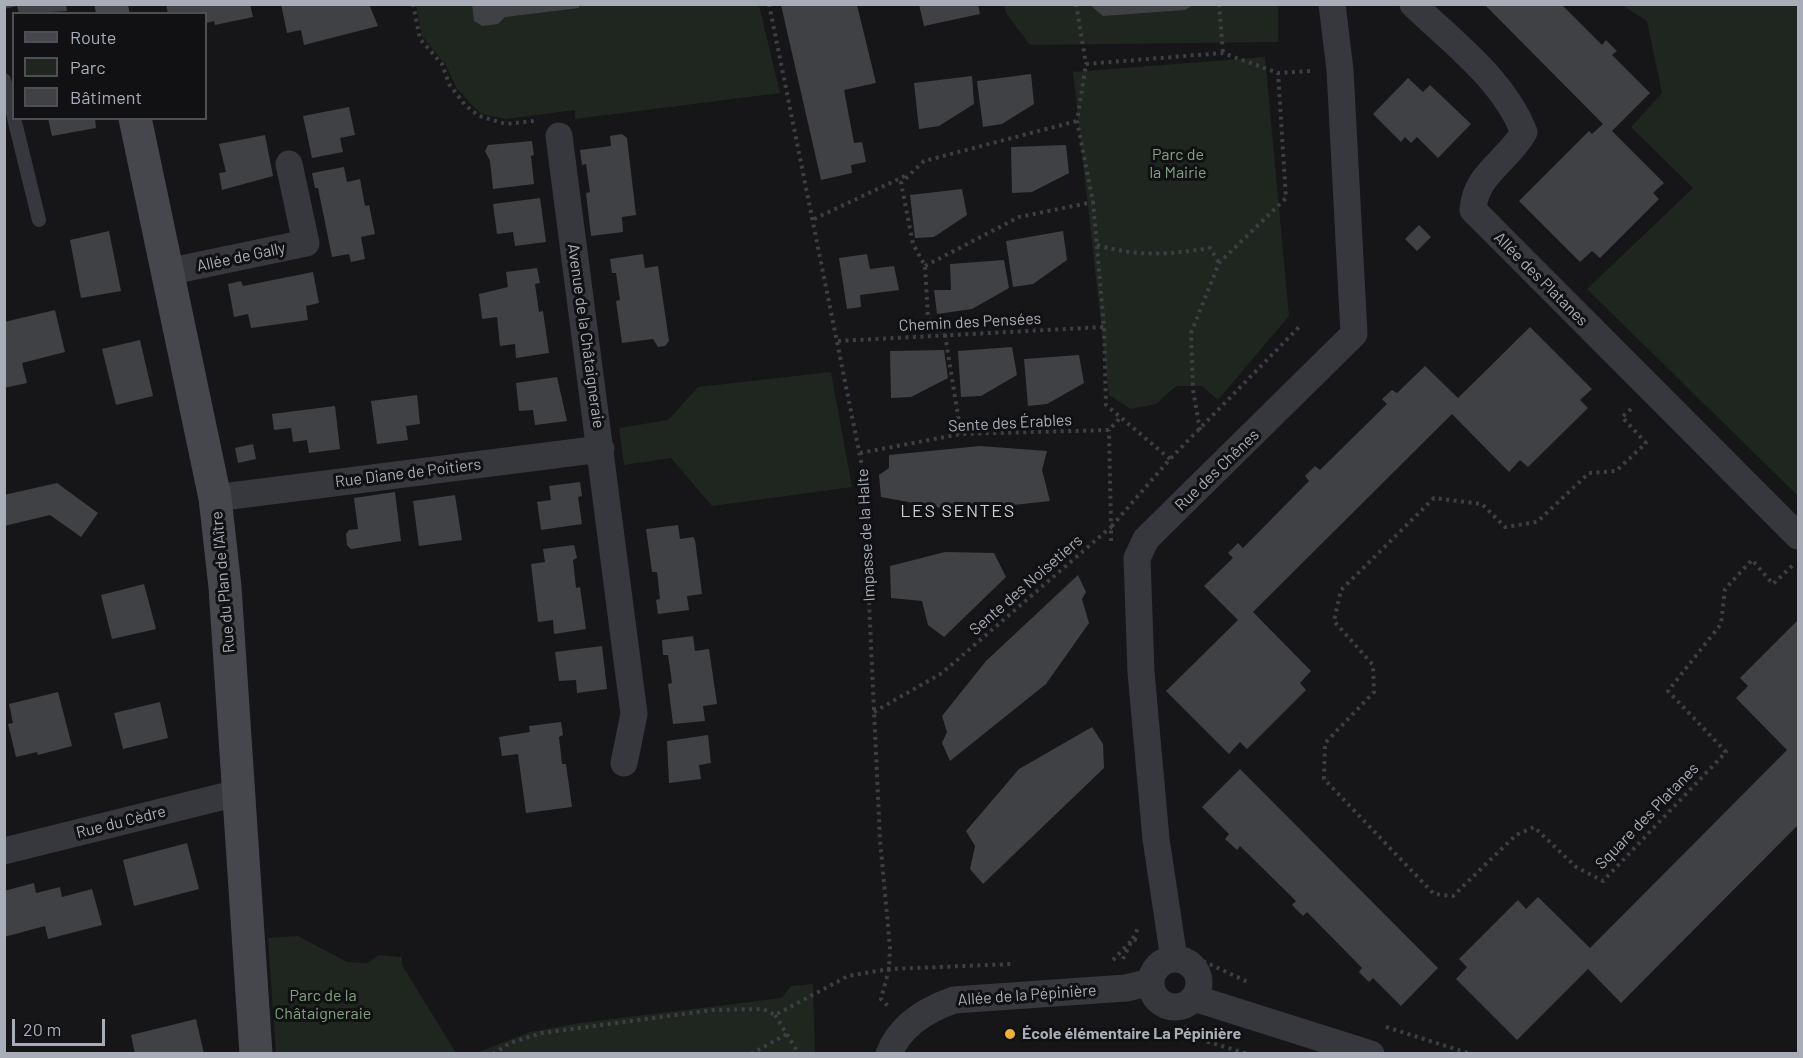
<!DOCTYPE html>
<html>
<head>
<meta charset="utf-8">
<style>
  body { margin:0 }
  #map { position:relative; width:1803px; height:1058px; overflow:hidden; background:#161618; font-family:Barlow,sans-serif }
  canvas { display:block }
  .frame { position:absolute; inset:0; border:6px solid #a8adb8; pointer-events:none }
  .legend { position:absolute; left:12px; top:12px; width:195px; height:108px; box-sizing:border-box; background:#111113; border:2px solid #4d4f55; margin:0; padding:8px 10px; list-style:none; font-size:18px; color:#a8adb8 }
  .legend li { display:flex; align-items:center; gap:12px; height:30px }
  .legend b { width:30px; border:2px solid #4d4f55 }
  .scale { position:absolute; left:12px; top:1019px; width:93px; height:27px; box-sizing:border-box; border:3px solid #a8adb8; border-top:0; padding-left:8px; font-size:18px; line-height:21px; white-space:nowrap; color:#a8adb8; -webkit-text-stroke:4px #111113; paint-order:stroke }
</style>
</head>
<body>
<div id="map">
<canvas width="1803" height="1058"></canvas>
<div class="frame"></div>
<ul class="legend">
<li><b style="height:8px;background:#45474d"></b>Route</li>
<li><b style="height:16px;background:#1e261f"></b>Parc</li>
<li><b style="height:16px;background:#404145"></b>Bâtiment</li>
</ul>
<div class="scale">20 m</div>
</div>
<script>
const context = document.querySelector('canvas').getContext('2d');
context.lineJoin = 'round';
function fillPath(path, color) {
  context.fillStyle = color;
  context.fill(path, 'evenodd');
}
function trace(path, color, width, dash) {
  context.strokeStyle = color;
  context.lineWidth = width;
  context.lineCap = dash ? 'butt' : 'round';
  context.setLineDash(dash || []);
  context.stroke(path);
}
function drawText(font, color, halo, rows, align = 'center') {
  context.font = font + ' Barlow,sans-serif';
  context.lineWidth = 6;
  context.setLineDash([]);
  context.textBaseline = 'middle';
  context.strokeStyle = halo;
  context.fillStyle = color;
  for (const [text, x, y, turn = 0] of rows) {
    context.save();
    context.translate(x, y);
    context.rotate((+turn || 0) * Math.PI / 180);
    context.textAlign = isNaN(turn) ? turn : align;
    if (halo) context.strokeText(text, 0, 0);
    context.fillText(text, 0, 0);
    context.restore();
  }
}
const green = new Path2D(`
  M 416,5 L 759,5 L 780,93 L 575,119 L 575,110 L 506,119 L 481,114 L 457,89 L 446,65 L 422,36 Z
  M 1004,5 L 1278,5 L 1278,42 L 1030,45 L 1006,13 Z
  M 1622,5 L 1798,5 L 1798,496 L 1587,289 L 1693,188 L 1631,127 L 1662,93 L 1647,21 Z
  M 1265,57 L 1289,316 L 1218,400 L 1202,386 L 1176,386 L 1156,404 L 1131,409 L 1109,395 L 1073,72 Z
  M 831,372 L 852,487 L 712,506 L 671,458 L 624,465 L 619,428 L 668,420 L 698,387 Z
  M 298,936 L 347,962 L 367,963 L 379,955 L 402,957 L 402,965 L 456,1053 L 276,1053 L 268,938 Z
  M 813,984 L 815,1053 L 476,1053 L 530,1032 L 580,1023 L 782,998 L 791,986 Z`);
const building = new Path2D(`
  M 4,4 L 66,4 L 67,11 L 19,14 L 17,6 L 4,9 Z
  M 166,4 L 250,4 L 253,17 L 215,25 L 214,21 L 206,23 L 206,14 L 168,14 Z
  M 281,4 L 369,4 L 378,26 L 304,45 L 301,30 L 287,33 Z
  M 472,4 L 579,4 L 579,8 L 505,17 L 498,24 L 482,26 L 474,21 Z
  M 919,4 L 978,4 L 980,14 L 924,26 Z
  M 1089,4 L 1195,4 L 1185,10 L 1103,16 Z
  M 1484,4 L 1561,4 L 1602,45 L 1606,40 L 1617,51 L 1612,55 L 1650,93 L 1612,131 L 1664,183 L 1653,193 L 1659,199 L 1600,258 L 1592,251 L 1580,262 L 1519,201 L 1589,131 L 1592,134 L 1603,124 Z
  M 781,5 L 857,5 L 876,83 L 844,90 L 854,143 L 862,142 L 866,162 L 851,165 L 852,173 L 821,180 Z
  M 1031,74 L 1034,104 L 1002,124 L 983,127 L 977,81 Z
  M 972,76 L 974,104 L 939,126 L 919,129 L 914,83 Z
  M 1408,78 L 1423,92 L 1430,85 L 1471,124 L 1438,158 L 1417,137 L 1411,143 L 1405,137 L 1401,142 L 1373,114 Z
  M 349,107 L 355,135 L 340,138 L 343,152 L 312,158 L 303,116 Z
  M 48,118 L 95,118 L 96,128 L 52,136 Z
  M 622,134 L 627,138 L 636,215 L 622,217 L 623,232 L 591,236 L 586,193 L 590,192 L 586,164 L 582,165 L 580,150 L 611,146 L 610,136 Z
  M 265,135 L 273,176 L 222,190 L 219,173 L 226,172 L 219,144 Z
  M 532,141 L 534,155 L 531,156 L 534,184 L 493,189 L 490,161 L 485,151 L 488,145 Z
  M 1066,145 L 1069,173 L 1032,192 L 1012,193 L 1011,147 Z
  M 344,167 L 347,182 L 360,179 L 365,206 L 369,205 L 375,234 L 361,237 L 365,259 L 351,262 L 349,254 L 332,257 L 318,188 L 315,188 L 312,173 Z
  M 962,189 L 967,215 L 934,237 L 915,238 L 910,195 Z
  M 540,198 L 546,242 L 515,246 L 513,232 L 497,234 L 493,204 Z
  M 1419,225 L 1431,237 L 1417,251 L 1405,239 Z
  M 109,231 L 121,291 L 81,298 L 70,240 Z
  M 1063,231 L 1067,260 L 1033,284 L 1013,287 L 1006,241 Z
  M 643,254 L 645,268 L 658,266 L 669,341 L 665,346 L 658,347 L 653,339 L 622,343 L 616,301 L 620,300 L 616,273 L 612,273 L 610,259 Z
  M 867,254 L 870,269 L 894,266 L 899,290 L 860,295 L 861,307 L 847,309 L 839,258 Z
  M 1004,260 L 1009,288 L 972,309 L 937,314 L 934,290 L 951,290 L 950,264 Z
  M 537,268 L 540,283 L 535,284 L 539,312 L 543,311 L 549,353 L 516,358 L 515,344 L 500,346 L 497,317 L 482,319 L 479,294 L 508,287 L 506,272 Z
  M 313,272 L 319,303 L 306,306 L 308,320 L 251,328 L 248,314 L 234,317 L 228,284 L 241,281 L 243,286 Z
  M 55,310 L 65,352 L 22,363 L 27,383 L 4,388 L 4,322 Z
  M 1530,327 L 1592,389 L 1580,400 L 1588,408 L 1528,467 L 1520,460 L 1509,472 L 1452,414 L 1253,612 L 1311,671 L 1300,683 L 1306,690 L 1247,749 L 1240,742 L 1229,754 L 1166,691 L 1238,620 L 1204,586 L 1233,558 L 1228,553 L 1238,543 L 1243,548 L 1309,481 L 1305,476 L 1315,466 L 1320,470 L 1387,404 L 1382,399 L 1392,390 L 1397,393 L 1425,366 L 1458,398 Z
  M 140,340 L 153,396 L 116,405 L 102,349 Z
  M 1012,347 L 1017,375 L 981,396 L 961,397 L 958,351 Z
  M 944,350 L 948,378 L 911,397 L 891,398 L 890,351 Z
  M 1079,355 L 1084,383 L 1047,404 L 1028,406 L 1024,359 Z
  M 557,377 L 567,421 L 535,425 L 533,410 L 519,411 L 516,383 Z
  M 417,395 L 420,424 L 406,426 L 408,440 L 377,444 L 371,401 Z
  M 335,406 L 340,449 L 309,453 L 307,440 L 293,442 L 291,428 L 274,430 L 272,414 Z
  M 253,444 L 256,459 L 238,463 L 235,448 Z
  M 980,446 L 1047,451 L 1042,470 L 1050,501 L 958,511 L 881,497 L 879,475 L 889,468 L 889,455 Z
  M 580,482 L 582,496 L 578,497 L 582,524 L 541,530 L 537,502 L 551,500 L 549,486 Z
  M 57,483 L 98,513 L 81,537 L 50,515 L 4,526 L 4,495 Z
  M 395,492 L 401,541 L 351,549 L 347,545 L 346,534 L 349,530 L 358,529 L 354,498 Z
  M 455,495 L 462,540 L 419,546 L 413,501 Z
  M 678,525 L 680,539 L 693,537 L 695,540 L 702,594 L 687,596 L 689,610 L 658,614 L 656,600 L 660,599 L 657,572 L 652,572 L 646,529 Z
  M 574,545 L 577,558 L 573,560 L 576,588 L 580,587 L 586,629 L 554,634 L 553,620 L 538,622 L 531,564 L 545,562 L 543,549 Z
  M 945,552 L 994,553 L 1006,577 L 944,637 L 928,625 L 922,601 L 891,598 L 890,566 Z
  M 1078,575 L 1086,592 L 1082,599 L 1089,623 L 1046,684 L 950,761 L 942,743 L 947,732 L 942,716 L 986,661 Z
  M 144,584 L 156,629 L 112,639 L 101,595 Z
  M 1798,620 L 1798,825 L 1621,1003 L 1588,969 L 1517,1040 L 1456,979 L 1467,967 L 1459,959 L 1518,900 L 1526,909 L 1538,897 L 1590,948 L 1787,750 L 1736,698 L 1748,686 L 1740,678 Z
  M 693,636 L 695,651 L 709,649 L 717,704 L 703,706 L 705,721 L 673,724 L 668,684 L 672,683 L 668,655 L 663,655 L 662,640 Z
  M 602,646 L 607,689 L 577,693 L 576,680 L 559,681 L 555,652 Z
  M 58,692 L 72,746 L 38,755 L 37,752 L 16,757 L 8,724 L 13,723 L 9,704 Z
  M 160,702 L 168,738 L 123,749 L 114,713 Z
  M 561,722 L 563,735 L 559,737 L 562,764 L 566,764 L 572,807 L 526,813 L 518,754 L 502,756 L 499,737 L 530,732 L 529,726 Z
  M 1092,727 L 1103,744 L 1104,768 L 983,884 L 970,869 L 975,846 L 966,831 L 1019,769 Z
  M 708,735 L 711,763 L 699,765 L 701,779 L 669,783 L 667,741 Z
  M 1240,769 L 1438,968 L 1401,1006 L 1373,978 L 1369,982 L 1359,972 L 1362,968 L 1307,912 L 1303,916 L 1292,905 L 1296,901 L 1240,846 L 1237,850 L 1225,839 L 1229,834 L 1202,807 Z
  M 187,843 L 199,889 L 134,906 L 123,860 Z
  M 34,883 L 36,893 L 60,887 L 62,897 L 92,889 L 102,925 L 48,939 L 45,926 L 4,937 L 4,891 Z
  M 196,1019 L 204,1054 L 135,1054 L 131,1035 Z`);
const path = new Path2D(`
  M 413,4 L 420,39 L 442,64 L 449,84 L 465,105 L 479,116 L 506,124 L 534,121
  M 769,4 L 863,471 L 880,840 L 890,947 L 889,969 L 881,999 L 888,1006
  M 1076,4 L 1086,64
  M 1219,4 L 1223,53
  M 814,219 L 907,175
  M 1097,245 C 1139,257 1167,255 1210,248 L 1219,263
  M 925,266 L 1019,217 L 1093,202
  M 838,341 L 1104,327
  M 1631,409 L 1622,417 L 1646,443 L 1616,471 L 1589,473 L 1537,522 L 1505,527 L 1482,504 L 1434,498 L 1341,590 L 1334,621 L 1373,665 L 1374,692 L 1325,743 L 1324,779 L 1434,894 L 1453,896 L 1516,835 L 1534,827 L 1576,867 L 1603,881 L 1726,752 L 1668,691 L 1721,624 L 1725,589 L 1752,560 L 1773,584 L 1794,564
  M 1200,430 L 1193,390 L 1191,333 L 1219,263 L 1286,198 L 1278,73
  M 961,434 L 945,335 L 928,318 L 925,266 L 913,244 L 901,183 L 924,161 L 1077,121
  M 860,453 L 961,434 L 1109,430 L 1121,417
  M 1170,459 L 1106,405 L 1104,327 L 1093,202 L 1077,121 L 1086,64 L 1223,53 L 1278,73 L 1311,71
  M 1111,541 L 1111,527 L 1170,459 L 1301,325
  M 874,712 L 942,673 L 1111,527 L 1109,430
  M 1123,959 L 1139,926
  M 1113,960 L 1133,939 L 1141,941
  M 1203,961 L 1250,983
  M 775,1015 L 799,1054
  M 1184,1026 L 1189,1036 L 1248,1054
  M 1386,1027 L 1471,1054
  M 493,1054 L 510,1043 L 542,1033 L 713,1010 L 763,1009 L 775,1015 L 848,976 L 889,969 L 1013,964
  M 751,1054 L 787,1034`);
const lane = new Path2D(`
  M 4,80 L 14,117
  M 14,118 L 39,220`);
const street = new Path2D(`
  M 1413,4 C 1453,43 1503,79 1524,132 C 1508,161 1475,174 1473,210 L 1798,536
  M 559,136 L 634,714 L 624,763
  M 167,272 L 306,243 L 289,164
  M 215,498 L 601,449
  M 4,851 L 237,793
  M 1174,959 L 1156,839 L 1141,672 L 1137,558 L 1146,539 L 1354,334 L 1340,70 L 1332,4
  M1151 983a24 24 0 1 1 48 0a24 24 0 1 1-48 0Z
  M 1194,998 L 1371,1054
  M 889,1054 C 900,1025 928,1009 954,1000 L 1126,988 L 1151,982`);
const secondary = new Path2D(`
  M 111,4 L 113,14
  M 135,118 L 215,498 L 225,587 L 256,1054`);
const markers = [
  [1010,1034,6,"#f2b134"]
];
const parkNames = [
  ["Parc de",1178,155],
  ["la Mairie",1178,173],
  ["Parc de la",323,996],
  ["Châtaigneraie",323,1014]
];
const streetNames = [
  ["Allée de Gally",241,257,-12],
  ["Allée des Platanes",1541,279,45],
  ["Chemin des Pensées",970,322,-3],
  ["Avenue de la Châtaigneraie",586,336,82],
  ["Sente des Érables",1010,423,-3],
  ["Rue des Chênes",1217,470,-44],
  ["Rue Diane de Poitiers",408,473,-7],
  ["Impasse de la Halte",866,535,-93],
  ["Rue du Plan de l'Aître",223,582,-95],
  ["Sente des Noisetiers",1026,585,-41],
  ["Square des Platanes",1647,816,-46],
  ["Rue du Cèdre",121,822,-14],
  ["Allée de la Pépinière",1027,995,-4]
];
const poiNames = [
  ["École élémentaire La Pépinière",1022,1034]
];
const neighbourhoodNames = [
  ["LES SENTES",958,511]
];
fillPath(green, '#1e261f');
fillPath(building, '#404145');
trace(path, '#3d3f44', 4, [3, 4.5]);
trace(lane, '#37383d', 14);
trace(street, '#37383d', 27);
trace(secondary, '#45474d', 33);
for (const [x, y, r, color] of markers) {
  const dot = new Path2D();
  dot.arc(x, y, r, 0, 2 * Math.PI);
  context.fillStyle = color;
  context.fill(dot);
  trace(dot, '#111113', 2);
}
drawText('16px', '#7fa381', '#111113', parkNames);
drawText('16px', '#a8adb8', '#111113', streetNames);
drawText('bold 16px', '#a8adb8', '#111113', poiNames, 'left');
context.letterSpacing = '1.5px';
drawText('18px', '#c9ccd4', '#111113', neighbourhoodNames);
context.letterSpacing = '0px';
</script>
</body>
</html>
